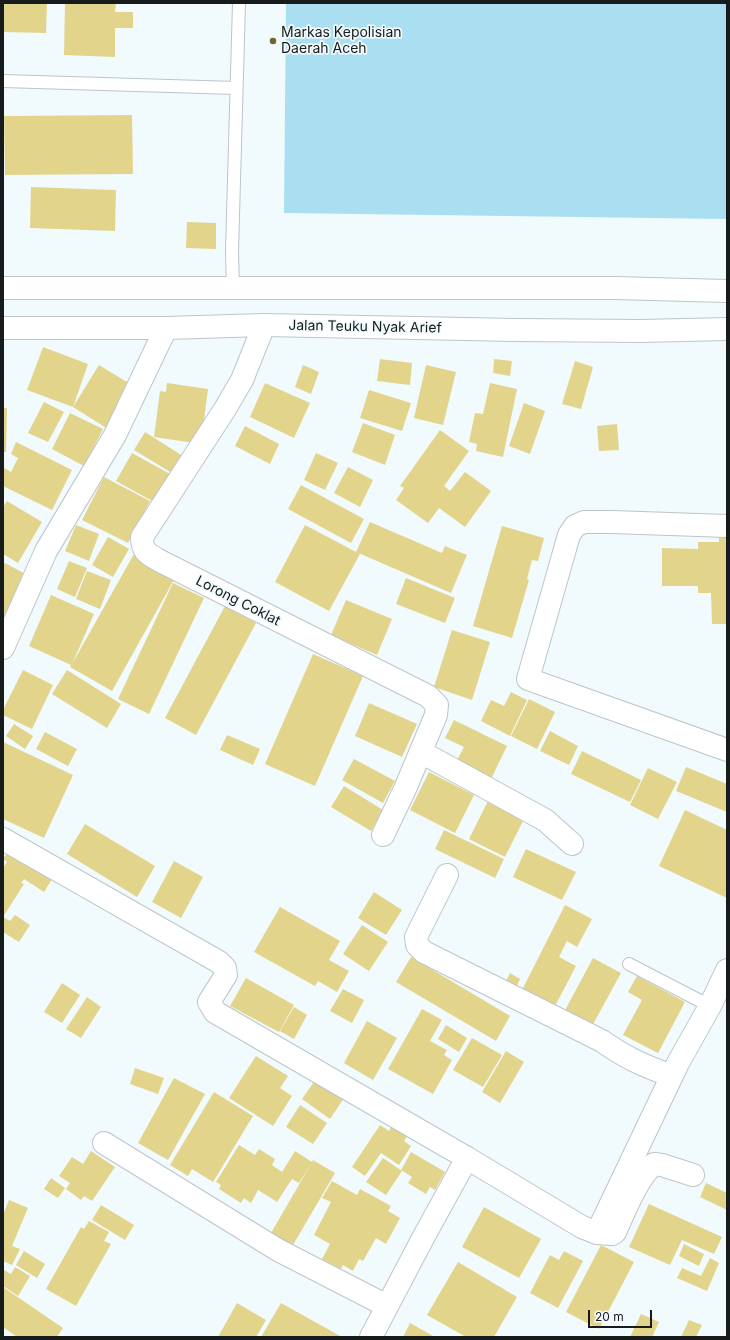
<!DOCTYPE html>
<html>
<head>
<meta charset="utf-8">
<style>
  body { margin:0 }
  #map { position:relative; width:730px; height:1340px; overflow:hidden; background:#f1fafd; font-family:Inter,sans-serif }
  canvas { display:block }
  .frame { position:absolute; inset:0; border:4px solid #181b1c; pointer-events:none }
  .scale { position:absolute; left:588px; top:1310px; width:64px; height:18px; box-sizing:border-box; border:2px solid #181b1c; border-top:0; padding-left:5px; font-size:12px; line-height:14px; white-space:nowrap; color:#181b1c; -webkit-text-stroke:3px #f1fafd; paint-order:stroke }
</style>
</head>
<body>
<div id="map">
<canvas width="730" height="1340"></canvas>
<div class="frame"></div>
<div class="scale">20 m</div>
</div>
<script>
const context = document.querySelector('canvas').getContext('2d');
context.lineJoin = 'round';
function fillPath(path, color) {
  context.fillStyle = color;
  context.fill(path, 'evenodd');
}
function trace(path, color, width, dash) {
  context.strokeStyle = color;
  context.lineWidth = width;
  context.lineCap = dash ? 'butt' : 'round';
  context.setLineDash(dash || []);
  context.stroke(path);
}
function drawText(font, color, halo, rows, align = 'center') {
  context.font = font + ' Inter,sans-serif';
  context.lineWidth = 3.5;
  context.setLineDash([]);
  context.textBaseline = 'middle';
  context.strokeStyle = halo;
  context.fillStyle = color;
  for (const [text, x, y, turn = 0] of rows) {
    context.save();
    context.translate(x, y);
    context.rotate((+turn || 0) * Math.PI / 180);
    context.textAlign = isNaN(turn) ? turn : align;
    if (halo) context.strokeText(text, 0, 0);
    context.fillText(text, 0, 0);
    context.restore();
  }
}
const green = new Path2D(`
  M 286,3 L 727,3 L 727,219 L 284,213 Z`);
const building = new Path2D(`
  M 3,3 L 47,3 L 46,33 L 3,32 Z
  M 65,3 L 116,3 L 115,12 L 133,12 L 133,28 L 115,28 L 115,57 L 64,55 Z
  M 132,115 L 133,174 L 5,175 L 4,116 Z
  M 31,187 L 116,190 L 115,231 L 30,228 Z
  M 187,222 L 216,223 L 216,249 L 186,248 Z
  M 43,347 L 88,364 L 73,407 L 27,390 Z
  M 380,359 L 412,363 L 410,385 L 377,381 Z
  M 494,359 L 512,361 L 510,376 L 493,373 Z
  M 575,361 L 593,367 L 581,409 L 562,404 Z
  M 99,365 L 135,387 L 108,429 L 73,407 Z
  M 303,365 L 319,372 L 311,394 L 295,387 Z
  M 426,365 L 456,372 L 443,425 L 414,418 Z
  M 167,383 L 208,389 L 201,444 L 154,437 L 160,391 L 166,392 Z
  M 265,383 L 310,403 L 294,438 L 250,417 Z
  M 490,383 L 517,389 L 503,457 L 476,451 L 477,444 L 469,442 L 475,413 L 483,414 Z
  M 369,390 L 411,403 L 402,431 L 360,418 Z
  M 44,402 L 64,412 L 48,442 L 28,433 Z
  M 524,403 L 545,411 L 530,454 L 509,446 Z
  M 3,408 L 7,408 L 6,452 L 3,452 Z
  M 70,413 L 103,429 L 84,466 L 52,449 Z
  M 363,423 L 395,435 L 385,465 L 352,452 Z
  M 617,424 L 619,450 L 599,451 L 597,426 Z
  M 245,426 L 279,444 L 270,464 L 235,446 Z
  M 440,430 L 469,451 L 444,486 L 450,491 L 465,472 L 491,491 L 465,527 L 439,508 L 428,523 L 396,500 L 404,488 L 400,486 Z
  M 145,432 L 186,458 L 175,475 L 134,450 Z
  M 16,442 L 72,470 L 52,510 L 3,486 L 4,468 L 11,472 L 18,458 L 11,454 Z
  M 132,453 L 170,474 L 154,502 L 116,481 Z
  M 316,453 L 338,463 L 325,490 L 304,480 Z
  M 348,467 L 373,480 L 360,507 L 334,493 Z
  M 104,477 L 150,501 L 128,543 L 82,520 Z
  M 301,485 L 364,519 L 351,543 L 288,509 Z
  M 7,501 L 42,522 L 18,563 L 3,554 L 3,507 Z
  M 370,522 L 442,553 L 445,546 L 467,555 L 451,593 L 356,552 Z
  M 76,525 L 99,534 L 89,561 L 65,551 Z
  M 305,525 L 360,554 L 329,611 L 275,582 Z
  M 502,526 L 544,538 L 538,561 L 532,560 L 527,579 L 529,580 L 512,638 L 473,626 Z
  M 719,531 L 727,531 L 727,624 L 712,624 L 711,593 L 698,593 L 698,586 L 662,586 L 662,548 L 698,549 L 698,542 L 719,542 Z
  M 108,537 L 129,549 L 113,577 L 92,565 Z
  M 134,554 L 175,578 L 112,691 L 70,667 L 71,665 L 29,646 L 51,595 L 94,614 L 72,664 Z
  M 69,561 L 87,568 L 75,597 L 57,589 Z
  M 3,562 L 31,577 L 3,629 Z
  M 87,571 L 111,580 L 100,609 L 76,599 Z
  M 406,578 L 455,598 L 445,623 L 396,604 Z
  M 173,583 L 204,598 L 149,714 L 118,699 Z
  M 346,600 L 392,619 L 377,655 L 331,635 Z
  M 225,606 L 256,623 L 196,735 L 165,718 Z
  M 452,630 L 490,642 L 472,700 L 434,687 Z
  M 313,654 L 363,676 L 315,786 L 265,764 Z
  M 23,670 L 53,685 L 32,729 L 3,715 L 3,710 Z
  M 67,670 L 121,704 L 107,728 L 52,694 Z
  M 511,692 L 527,700 L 510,736 L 481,721 L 491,700 L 504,706 Z
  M 529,699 L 555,712 L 537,749 L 511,736 Z
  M 369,703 L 417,724 L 402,757 L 355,736 Z
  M 454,720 L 507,746 L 491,779 L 456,762 L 464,747 L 445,738 Z
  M 14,724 L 33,736 L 25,749 L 6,736 Z
  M 550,731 L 578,746 L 569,765 L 540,751 Z
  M 45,732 L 77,749 L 68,766 L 36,749 Z
  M 227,735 L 260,749 L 253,765 L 220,750 Z
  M 3,742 L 73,775 L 44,838 L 3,819 Z
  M 582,751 L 641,780 L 630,802 L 571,774 Z
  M 354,759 L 395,781 L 383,803 L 342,780 Z
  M 686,767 L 727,784 L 727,812 L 676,791 Z
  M 648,768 L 677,782 L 658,819 L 630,805 Z
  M 429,772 L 474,795 L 455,833 L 410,810 Z
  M 344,786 L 383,810 L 371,831 L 331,807 Z
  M 488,801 L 524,819 L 505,857 L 469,839 Z
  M 685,810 L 727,830 L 727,898 L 659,866 Z
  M 85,824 L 155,866 L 137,897 L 67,854 Z
  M 444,830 L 504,859 L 495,878 L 435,849 Z
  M 11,847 L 54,876 L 44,892 L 24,879 L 21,883 L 24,884 L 3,917 L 10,921 L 15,915 L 30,925 L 19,942 L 3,932 L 3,868 L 7,862 L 3,859 Z
  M 526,849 L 576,872 L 562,900 L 513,877 Z
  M 174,861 L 203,877 L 181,918 L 152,902 Z
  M 374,892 L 402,910 L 386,935 L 358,918 Z
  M 565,905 L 592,919 L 577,947 L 567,941 L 559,957 L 576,966 L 554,1008 L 519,996 Z
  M 280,907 L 340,941 L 329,960 L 349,971 L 337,992 L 318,981 L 315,986 L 254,952 Z
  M 362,925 L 388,942 L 369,971 L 343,954 Z
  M 411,957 L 510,1016 L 496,1041 L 396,982 Z
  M 593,958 L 621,973 L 591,1028 L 563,1014 Z
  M 510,973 L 520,979 L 514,992 L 503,987 Z
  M 637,976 L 685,1002 L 658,1053 L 623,1035 L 642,1000 L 628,992 Z
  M 246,978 L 294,1005 L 279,1032 L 230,1006 Z
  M 62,983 L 80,995 L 62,1023 L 44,1012 Z
  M 343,989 L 364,1000 L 352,1023 L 330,1011 Z
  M 87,997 L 101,1007 L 81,1038 L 66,1029 Z
  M 294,1007 L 307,1015 L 294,1039 L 280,1031 Z
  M 422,1009 L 442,1020 L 430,1041 L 447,1050 L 444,1055 L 452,1060 L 433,1094 L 388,1069 Z
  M 367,1021 L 397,1038 L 373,1080 L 344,1063 Z
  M 446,1025 L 467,1038 L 459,1052 L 438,1039 Z
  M 472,1038 L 502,1055 L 483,1087 L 453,1070 Z
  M 506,1051 L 524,1062 L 500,1103 L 482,1092 Z
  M 256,1056 L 288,1076 L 280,1088 L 292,1096 L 273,1126 L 229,1098 Z
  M 135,1068 L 164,1078 L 158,1094 L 130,1084 Z
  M 318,1076 L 346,1095 L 330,1119 L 302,1099 Z
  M 174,1078 L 205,1094 L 168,1160 L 138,1143 Z
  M 214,1092 L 253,1116 L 213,1182 L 192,1169 L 188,1176 L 170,1165 Z
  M 300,1105 L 327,1123 L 313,1144 L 286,1127 Z
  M 380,1125 L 389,1131 L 392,1126 L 407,1136 L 404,1141 L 411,1146 L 399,1165 L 381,1153 L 365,1176 L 352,1167 Z
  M 239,1145 L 255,1155 L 259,1149 L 275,1159 L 272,1165 L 282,1172 L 295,1151 L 312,1162 L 313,1160 L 335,1173 L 293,1245 L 271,1233 L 311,1164 L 299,1183 L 292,1179 L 277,1202 L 258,1190 L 251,1203 L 244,1198 L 241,1203 L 219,1189 L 221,1185 L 216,1182 Z
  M 91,1151 L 115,1167 L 92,1201 L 84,1196 L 81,1200 L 66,1189 L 70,1183 L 59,1176 L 72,1157 L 83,1164 Z
  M 411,1152 L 445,1172 L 435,1190 L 430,1187 L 426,1194 L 408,1183 L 412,1177 L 401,1170 Z
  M 383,1158 L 402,1171 L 386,1195 L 366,1182 Z
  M 51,1178 L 65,1188 L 58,1198 L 44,1189 Z
  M 332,1181 L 357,1195 L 360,1189 L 391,1206 L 388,1211 L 400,1218 L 386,1244 L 376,1238 L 363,1261 L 359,1259 L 353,1271 L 343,1265 L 341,1269 L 322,1259 L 330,1244 L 314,1235 L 331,1202 L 322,1198 Z
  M 706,1183 L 727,1193 L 727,1210 L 700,1197 Z
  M 9,1200 L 28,1208 L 12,1246 L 20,1249 L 12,1265 L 3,1261 L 4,1257 L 3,1256 L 3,1215 Z
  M 649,1204 L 722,1237 L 714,1254 L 682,1240 L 670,1265 L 629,1247 Z
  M 101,1205 L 134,1225 L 125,1240 L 92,1220 Z
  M 484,1207 L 541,1239 L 519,1278 L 462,1247 Z
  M 89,1221 L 109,1232 L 104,1241 L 111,1244 L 76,1306 L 46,1289 L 81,1227 L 84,1229 Z
  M 684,1244 L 704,1254 L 699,1266 L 679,1256 Z
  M 601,1245 L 634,1262 L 599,1329 L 566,1312 Z
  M 24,1251 L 45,1264 L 37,1278 L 16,1265 Z
  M 564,1251 L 583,1261 L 558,1308 L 530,1293 L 550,1255 L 559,1260 Z
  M 710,1258 L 719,1263 L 707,1291 L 677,1278 L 682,1268 L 701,1276 Z
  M 458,1262 L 517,1297 L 494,1337 L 466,1337 L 427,1315 Z
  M 15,1267 L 30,1276 L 18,1296 L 3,1286 L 3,1272 L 4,1270 L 11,1274 Z
  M 3,1287 L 63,1328 L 57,1337 L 17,1337 L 3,1327 Z
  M 237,1303 L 266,1320 L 256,1337 L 218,1337 Z
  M 281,1303 L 342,1337 L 261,1337 Z
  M 641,1314 L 659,1322 L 652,1337 L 630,1337 Z
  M 689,1320 L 702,1325 L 696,1337 L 681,1337 Z
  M 410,1323 L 435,1337 L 403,1337 Z`);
const service = new Path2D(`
  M 3,81 L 236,88
  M 233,288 L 232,251 L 239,3
  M 629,964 L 710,1006`);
const minor = new Path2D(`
  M 264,325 L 242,380 L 225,409 L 142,537 C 142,552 148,554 160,561 L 428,696 L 437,705 L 436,715 L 405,789 L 383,835
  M 727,526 L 612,522 L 584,522 L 575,526 L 569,535 L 528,679 L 727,750
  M 3,648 L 46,551 L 115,435 L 166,328
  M 421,752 L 545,820 L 572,844
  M 3,839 L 219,962 L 225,968 L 226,975 L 209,1002 L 215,1012 L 467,1158
  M 447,875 L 416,937 L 417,945 L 424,952 L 602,1041 C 626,1058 644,1066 672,1076
  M 104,1143 L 278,1250 L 387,1306
  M 597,1233 L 612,1234 L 615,1232 C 625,1211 637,1178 654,1164 L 662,1165 L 693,1175
  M 371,1337 L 423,1238 L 467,1158 L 582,1227 L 597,1233 L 678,1063 L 710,1006 L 727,970`);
const trunk = new Path2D(`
  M 3,288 L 614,288 L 727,291
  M 3,328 L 166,328 L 264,325 L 516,330 L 642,331 L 727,329`);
const markers = [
  [273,41,4,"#706633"]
];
const poiNames = [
  ["Markas Kepolisian",281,33],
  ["Daerah Aceh",281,49]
];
const streetNames = [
  ["Jalan Teuku Nyak Arief",365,327,1],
  ["Lorong Coklat",238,601,27]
];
fillPath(green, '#aadff2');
fillPath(building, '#e3d48c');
trace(service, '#bdc5c9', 14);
trace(minor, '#bdc5c9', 24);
trace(trunk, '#bdc5c9', 24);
trace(service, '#fff', 12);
trace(minor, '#fff', 22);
trace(trunk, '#fff', 22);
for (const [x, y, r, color] of markers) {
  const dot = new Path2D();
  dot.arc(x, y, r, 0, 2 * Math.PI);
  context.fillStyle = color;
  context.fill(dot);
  trace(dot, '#f1fafd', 1.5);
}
drawText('14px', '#181b1c', '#f1fafd', poiNames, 'left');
drawText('14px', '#181b1c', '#f1fafd', streetNames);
</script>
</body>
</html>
